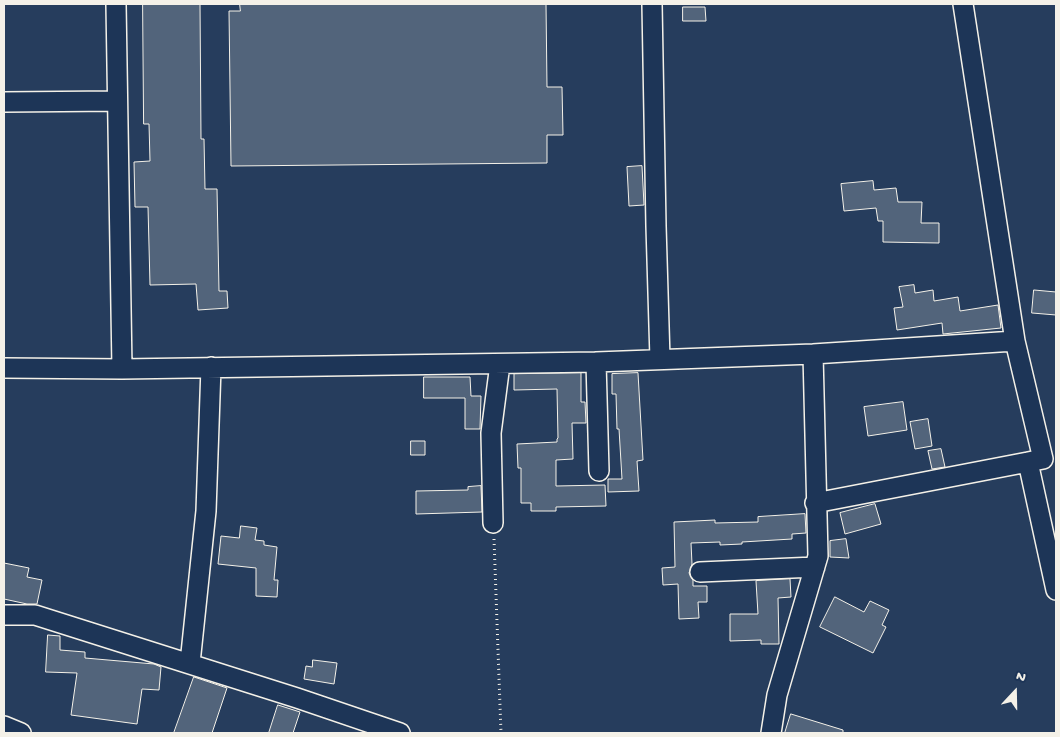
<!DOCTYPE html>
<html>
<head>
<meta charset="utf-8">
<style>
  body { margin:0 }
  #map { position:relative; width:1060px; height:737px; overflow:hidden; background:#263d5d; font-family:"Gochi Hand",sans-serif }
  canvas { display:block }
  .frame { position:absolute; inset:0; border:5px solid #f4f1e8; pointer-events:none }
  .north { position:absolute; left:990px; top:667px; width:50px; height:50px; -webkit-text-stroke:4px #1d3557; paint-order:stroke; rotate:21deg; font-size:14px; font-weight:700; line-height:20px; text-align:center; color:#f4f1e8 }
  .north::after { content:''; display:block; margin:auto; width:18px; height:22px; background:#f4f1e8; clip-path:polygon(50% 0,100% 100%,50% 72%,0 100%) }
</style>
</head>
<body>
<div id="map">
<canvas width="1060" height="737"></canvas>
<div class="frame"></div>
<div class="north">N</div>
</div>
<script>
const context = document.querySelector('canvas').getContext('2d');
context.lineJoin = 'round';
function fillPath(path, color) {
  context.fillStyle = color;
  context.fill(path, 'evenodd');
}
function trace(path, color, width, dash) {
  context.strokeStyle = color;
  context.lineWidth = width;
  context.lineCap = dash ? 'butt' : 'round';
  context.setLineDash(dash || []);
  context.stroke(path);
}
const building = new Path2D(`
  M 143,4 L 200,4 L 201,139 L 204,139 L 205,189 L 217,189 L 219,291 L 227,291 L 228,308 L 198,310 L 196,284 L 150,285 L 148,207 L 135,207 L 134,162 L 150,161 L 149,124 L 144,124 Z
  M 240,4 L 546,4 L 547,87 L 562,87 L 563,135 L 547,135 L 547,163 L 231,166 L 229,11 L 240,11 Z
  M 683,7 L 705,7 L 706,21 L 683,21 Z
  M 642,166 L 644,205 L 629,206 L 627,167 Z
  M 873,181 L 874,190 L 896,188 L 898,202 L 922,202 L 921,223 L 939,223 L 939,243 L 883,242 L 883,221 L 878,221 L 876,208 L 844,211 L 841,184 Z
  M 914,285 L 915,293 L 933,290 L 934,301 L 958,297 L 960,311 L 998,305 L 1001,328 L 943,334 L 942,323 L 897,330 L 894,308 L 903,307 L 899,287 Z
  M 1034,290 L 1056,292 L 1056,315 L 1032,313 Z
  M 581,373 L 581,402 L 585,402 L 586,423 L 572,423 L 573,459 L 556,460 L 556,486 L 605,485 L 606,506 L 556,507 L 556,511 L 531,511 L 531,503 L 521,503 L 521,468 L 518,468 L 517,444 L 557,442 L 557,439 L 558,438 L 557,389 L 514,390 L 514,374 Z
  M 638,373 L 643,460 L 637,461 L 639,491 L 608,492 L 608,479 L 622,479 L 619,429 L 617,429 L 616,394 L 612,394 L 612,374 Z
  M 424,377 L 470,377 L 471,396 L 481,396 L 480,429 L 465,429 L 465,398 L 424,398 Z
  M 903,402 L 907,430 L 868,436 L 864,407 Z
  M 928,419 L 932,446 L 915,449 L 910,422 Z
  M 411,441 L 425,441 L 425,455 L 411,455 Z
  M 941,449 L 945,467 L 932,469 L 928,451 Z
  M 481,486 L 482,512 L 416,514 L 416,491 L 468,490 L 468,487 Z
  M 875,504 L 881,524 L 845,534 L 840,513 Z
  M 805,514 L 806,533 L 792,534 L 792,539 L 742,542 L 742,544 L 720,545 L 720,542 L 691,543 L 692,564 L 689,573 L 693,580 L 693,586 L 707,586 L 707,602 L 698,602 L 699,618 L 679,619 L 678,584 L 663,585 L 662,568 L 675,567 L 674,522 L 715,520 L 715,523 L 758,522 L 758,517 Z
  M 241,526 L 257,528 L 255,540 L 264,541 L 264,545 L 277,547 L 274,580 L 278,580 L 277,597 L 256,596 L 256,568 L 218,564 L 221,536 L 239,538 Z
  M 846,539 L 849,558 L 830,557 L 830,541 Z
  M 4,563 L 29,568 L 27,577 L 42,580 L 37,604 L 27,604 L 4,599 Z
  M 790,579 L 791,597 L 778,598 L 779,644 L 761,644 L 761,640 L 730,641 L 730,614 L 758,614 L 756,581 Z
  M 835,597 L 864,612 L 870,601 L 889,610 L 882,625 L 886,627 L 873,653 L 820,627 Z
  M 48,635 L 60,636 L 60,650 L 85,652 L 85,658 L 154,664 L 161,667 L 159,690 L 142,689 L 137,724 L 71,715 L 77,673 L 46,672 Z
  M 313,660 L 337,663 L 334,684 L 304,679 L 306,666 L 312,667 Z
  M 194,677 L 227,688 L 212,733 L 174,733 Z
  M 278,705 L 300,712 L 293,733 L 269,733 Z
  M 791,714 L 843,730 L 843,733 L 785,733 Z`);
const path = new Path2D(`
  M 494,539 L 501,733`);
const minor = new Path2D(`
  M 116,4 L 122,369
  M 652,4 L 656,226 L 660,359
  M 963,4 L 1015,341 L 1043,459 L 1028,462 L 1056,590
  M 4,102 L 117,101
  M 596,362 L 599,471
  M 4,368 L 122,369 L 596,362 L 813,354 L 1015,341
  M 815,503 L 1028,462
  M 493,523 L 491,433 L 500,364
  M 700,572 L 815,567
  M 4,615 L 35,615 L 297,698 L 400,733
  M 190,663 L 206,511 L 211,367
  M 4,726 L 21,733
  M 771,733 L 777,695 L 818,556 L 813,354`);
fillPath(building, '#52647b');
trace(building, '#f4f1e8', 1);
trace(minor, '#f4f1e8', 22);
trace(path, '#f4f1e8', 3, [1, 4]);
trace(minor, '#1d3557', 19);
</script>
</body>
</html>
